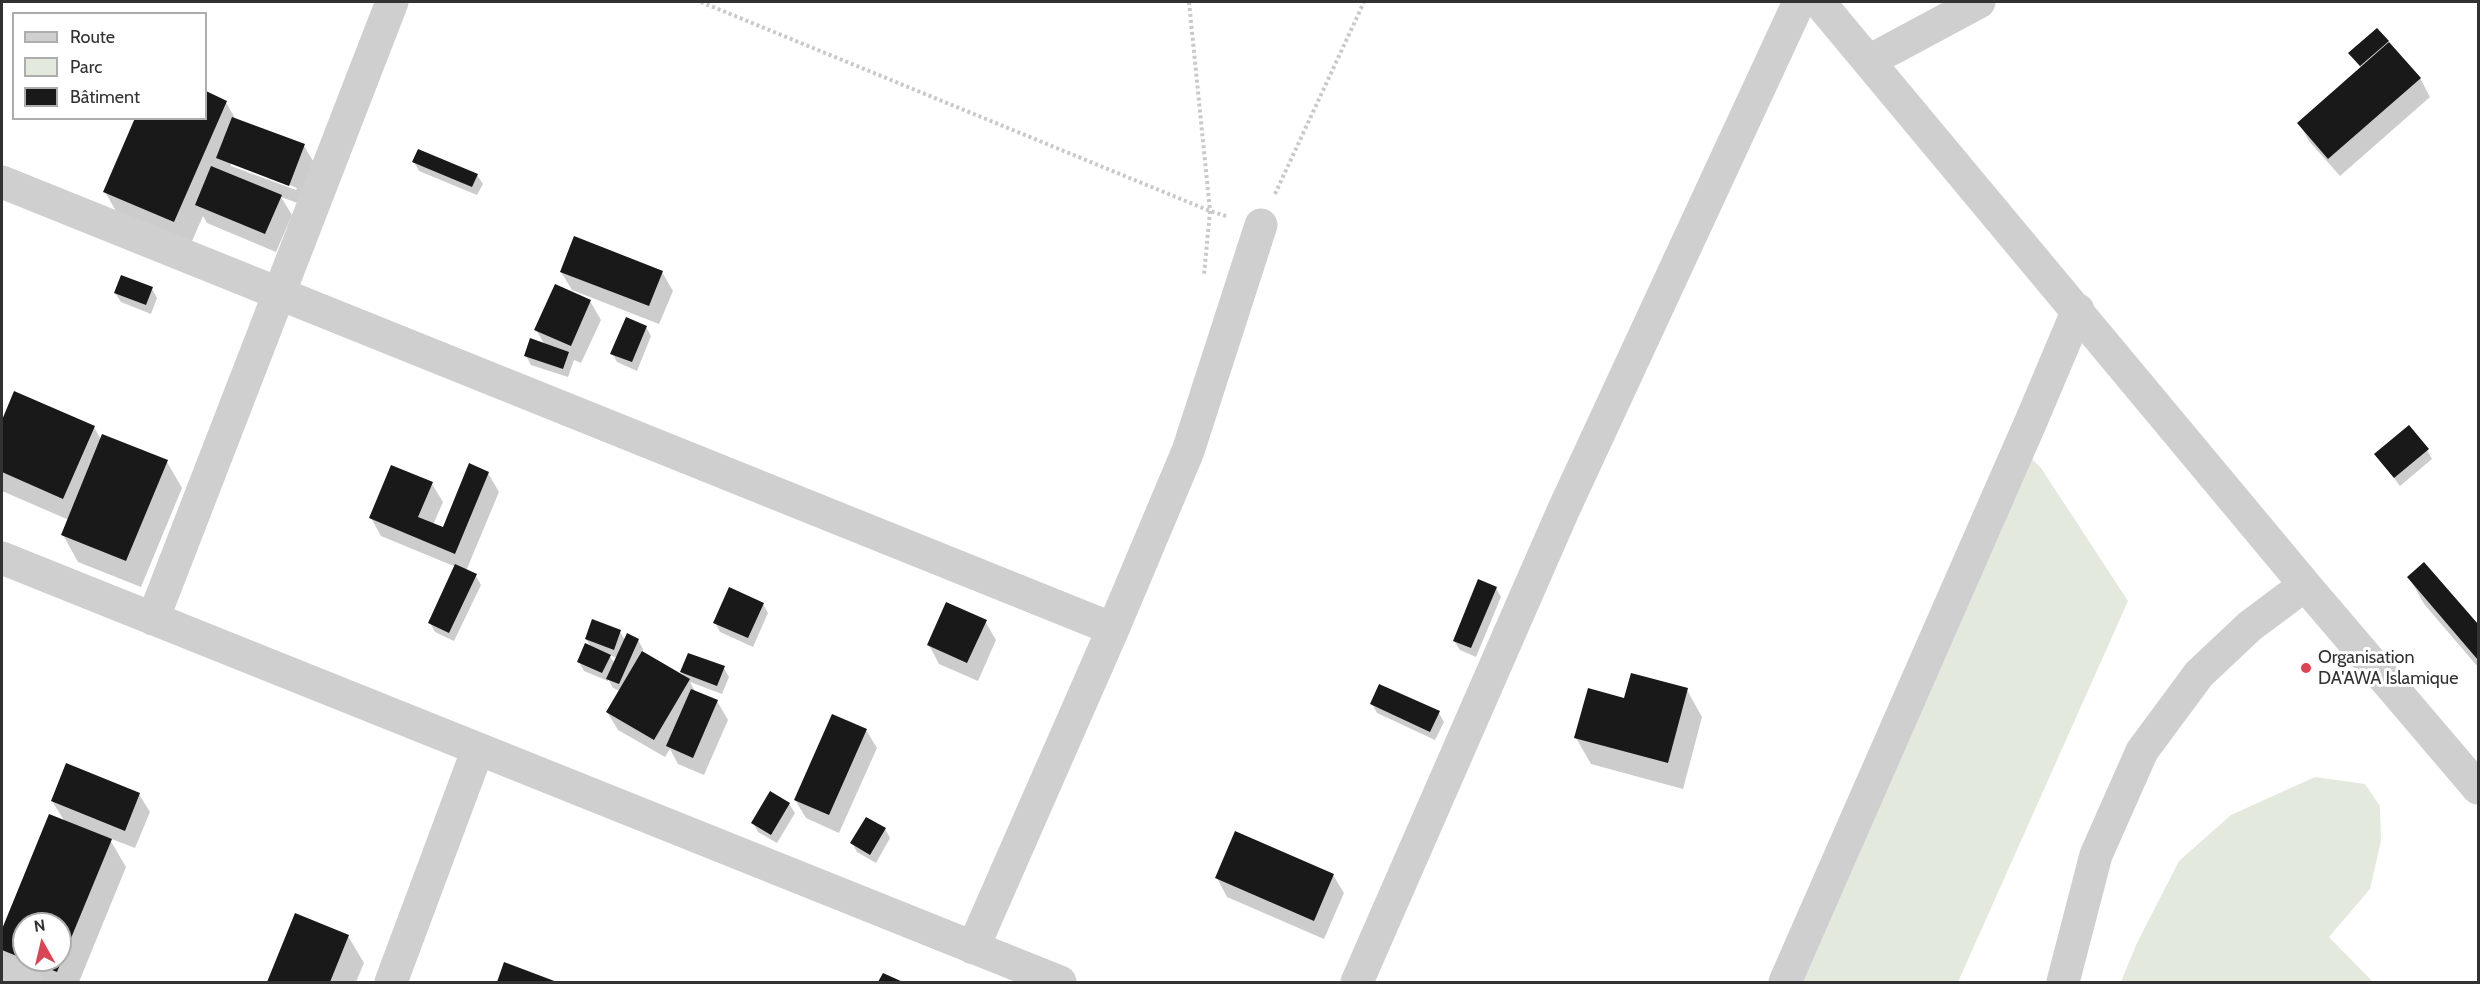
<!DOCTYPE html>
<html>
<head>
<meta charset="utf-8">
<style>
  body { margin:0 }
  #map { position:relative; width:2480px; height:984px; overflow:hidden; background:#fff; font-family:Cabin,sans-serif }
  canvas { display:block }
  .frame { position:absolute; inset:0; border:3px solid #323232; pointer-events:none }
  .legend { position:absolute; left:12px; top:12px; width:195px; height:108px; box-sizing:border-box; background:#fff; border:2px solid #adadad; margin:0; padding:8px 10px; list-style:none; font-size:18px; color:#323232 }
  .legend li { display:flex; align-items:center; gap:12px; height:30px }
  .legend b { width:30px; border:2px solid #adadad }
  .north { position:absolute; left:12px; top:912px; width:60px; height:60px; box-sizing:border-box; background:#fff; border:2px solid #adadad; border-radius:50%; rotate:352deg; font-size:16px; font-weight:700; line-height:24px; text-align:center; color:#323232 }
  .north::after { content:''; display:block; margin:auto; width:21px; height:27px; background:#d94554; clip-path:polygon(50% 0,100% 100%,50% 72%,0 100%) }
</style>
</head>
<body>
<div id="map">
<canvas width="2480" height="984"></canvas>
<div class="frame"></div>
<ul class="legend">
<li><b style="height:8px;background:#cfcfcf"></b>Route</li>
<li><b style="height:16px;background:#e3e9dc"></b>Parc</li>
<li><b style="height:16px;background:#191919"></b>Bâtiment</li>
</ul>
<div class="north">N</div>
</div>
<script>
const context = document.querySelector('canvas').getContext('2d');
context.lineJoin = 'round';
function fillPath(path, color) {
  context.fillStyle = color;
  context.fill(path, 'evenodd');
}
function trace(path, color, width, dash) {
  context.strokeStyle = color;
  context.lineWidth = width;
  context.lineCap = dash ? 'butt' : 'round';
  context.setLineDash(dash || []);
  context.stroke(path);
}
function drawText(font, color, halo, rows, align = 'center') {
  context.font = font + ' Cabin,sans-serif';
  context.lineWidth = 6;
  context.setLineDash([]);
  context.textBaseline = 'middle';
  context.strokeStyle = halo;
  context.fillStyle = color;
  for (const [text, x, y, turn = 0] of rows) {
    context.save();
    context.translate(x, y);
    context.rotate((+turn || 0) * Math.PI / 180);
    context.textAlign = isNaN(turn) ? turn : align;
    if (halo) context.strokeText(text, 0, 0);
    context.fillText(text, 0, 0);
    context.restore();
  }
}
const green = new Path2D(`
  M 2029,456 L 2041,468 L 2128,601 L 1958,982 L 1795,982 Z
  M 2315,777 L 2365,784 L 2380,806 L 2381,841 L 2370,889 L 2329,937 L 2373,982 L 2121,982 L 2137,943 L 2179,861 L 2231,815 Z`);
const shadow = new Path2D(`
  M 2387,42 L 2420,78 L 2430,97 L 2340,176 L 2309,141 L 2299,123 L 2361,68 L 2350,53 Z
  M 206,93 L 226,102 L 236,120 L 304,146 L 315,164 L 300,204 L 281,197 L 292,215 L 276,252 L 207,223 L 203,216 L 189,248 L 120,218 L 105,192 L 206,118 ZM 231,162 L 297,188 L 296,190 L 231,166 Z
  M 414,162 L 477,175 L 483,184 L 477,195 L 419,171 Z
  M 561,272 L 662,272 L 673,291 L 659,324 L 572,290 Z
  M 152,289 L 157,298 L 151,314 L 121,302 L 115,293 Z
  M 590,301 L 601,320 L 581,363 L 574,360 L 568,377 L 531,365 L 526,356 L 545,345 L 536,330 Z
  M 646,327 L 651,336 L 637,371 L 617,362 L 612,353 Z
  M 15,393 L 94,427 L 101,440 L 167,462 L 182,488 L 141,587 L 78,562 L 63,535 L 69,520 L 2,491 L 2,423 Z
  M 2427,450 L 2432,459 L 2400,486 L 2376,454 Z
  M 488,473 L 499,492 L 466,571 L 476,576 L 481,585 L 454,641 L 435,632 L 430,623 L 456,567 L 381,536 L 371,518 L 432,484 L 443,502 L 433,525 L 443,529 Z
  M 2424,564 L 2478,626 L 2478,667 L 2424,604 L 2409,577 Z
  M 1496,588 L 1501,597 L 1476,657 L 1460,650 L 1454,641 Z
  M 763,604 L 768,613 L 753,647 L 720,632 L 715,622 Z
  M 985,621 L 996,640 L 978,681 L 939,664 L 929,645 Z
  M 620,632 L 625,640 L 638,640 L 643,649 L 642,653 L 685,677 L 681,672 L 724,668 L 729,677 L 722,694 L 690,682 L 696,693 L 717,701 L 728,720 L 704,775 L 678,764 L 670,749 L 665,757 L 618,730 L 607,712 L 620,691 L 613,688 L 608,679 L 608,681 L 584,671 L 579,662 L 591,647 L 586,639 ZM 609,655 L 618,658 L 615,664 Z
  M 1687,690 L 1702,717 L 1683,789 L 1591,764 L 1576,738 L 1625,700 Z
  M 1372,704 L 1439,713 L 1444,722 L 1435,740 L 1377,713 Z
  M 866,730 L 877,748 L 839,833 L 806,818 L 795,800 Z
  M 139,794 L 150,812 L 135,848 L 109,838 L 126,867 L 79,982 L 34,982 L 2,956 L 2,933 L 50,816 L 65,822 L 52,801 ZM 24,924 L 60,924 L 60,960 L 24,960 Z
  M 789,804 L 795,813 L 777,843 L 758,832 L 753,823 Z
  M 885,829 L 890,838 L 876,863 L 857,852 L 852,843 Z
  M 1333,875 L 1344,893 L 1324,939 L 1227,897 L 1217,878 Z
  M 296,915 L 348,936 L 364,963 L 356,982 L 268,982 Z
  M 505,964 L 553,982 L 499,982 Z`);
const building = new Path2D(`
  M 2377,28 L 2389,41 L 2360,66 L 2348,53 Z
  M 2389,42 L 2421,78 L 2328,159 L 2297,123 Z
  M 206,91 L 227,101 L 174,222 L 103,192 L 135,118 L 206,118 Z
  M 232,117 L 305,144 L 289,186 L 216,158 Z
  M 418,149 L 478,174 L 472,187 L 412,162 Z
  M 211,166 L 282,195 L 265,234 L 195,205 Z
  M 574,236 L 663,271 L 649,306 L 560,272 Z
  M 121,275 L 153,287 L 146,305 L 114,293 Z
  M 555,284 L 591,300 L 571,346 L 534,330 Z
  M 626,317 L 647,326 L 632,362 L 610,354 Z
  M 530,338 L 569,352 L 563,369 L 524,356 Z
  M 14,391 L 95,426 L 63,499 L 2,472 L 2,420 Z
  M 2409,425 L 2429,449 L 2394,478 L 2374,454 Z
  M 102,434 L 168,460 L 126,561 L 61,535 Z
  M 469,463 L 489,472 L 455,554 L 369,518 L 391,465 L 433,482 L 418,517 L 443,527 Z
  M 2424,562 L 2478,624 L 2478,660 L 2407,577 Z
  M 455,564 L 477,574 L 449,633 L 428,623 Z
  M 1478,579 L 1497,587 L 1471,648 L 1453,641 Z
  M 729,587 L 764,603 L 748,638 L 713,623 Z
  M 946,602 L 987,620 L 967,663 L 927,645 Z
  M 592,619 L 621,630 L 614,650 L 585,639 Z
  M 627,633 L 639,639 L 619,684 L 606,679 Z
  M 585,643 L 611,655 L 602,673 L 577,662 Z
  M 642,651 L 690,679 L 654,740 L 606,712 Z
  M 688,653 L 725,666 L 717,686 L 680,672 Z
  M 1631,673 L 1688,688 L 1668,763 L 1574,738 L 1588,688 L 1624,698 Z
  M 1379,684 L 1440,711 L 1430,732 L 1370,704 Z
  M 691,689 L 718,700 L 693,758 L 666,746 Z
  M 832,714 L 867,729 L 829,815 L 794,800 Z
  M 66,763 L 140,793 L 125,831 L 51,801 Z
  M 770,791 L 790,803 L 771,835 L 751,823 Z
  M 49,814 L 112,839 L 57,972 L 27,960 L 60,960 L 60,924 L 24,924 L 24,959 L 2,950 L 2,929 Z
  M 866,817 L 886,828 L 870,855 L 850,843 Z
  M 1235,831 L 1334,874 L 1314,921 L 1215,878 Z
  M 295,913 L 349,935 L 330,982 L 267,982 Z
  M 504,962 L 557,982 L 497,982 Z
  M 883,973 L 903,982 L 878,982 Z`);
const path = new Path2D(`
  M 701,2 L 1210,211 L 1226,216
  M 1189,2 L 1210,211 L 1204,275
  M 1275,194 L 1364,2`);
const minor = new Path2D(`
  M 1819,2 L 2305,585 L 2478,788
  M 1869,61 L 1979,2
  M 2,182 L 1113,629
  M 2,558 L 1060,982
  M 153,619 L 392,2
  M 973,948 L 1113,629 L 1188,451 L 1261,225
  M 2,972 L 26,982
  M 391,982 L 478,749
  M 1357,982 L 1563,511 L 1799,2
  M 1785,982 L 2032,419 L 2078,310
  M 2063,982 L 2096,855 L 2142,751 L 2199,674 L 2250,626 L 2305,585`);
const markers = [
  [2306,668,6,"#d94554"]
];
const poiNames = [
  ["Organisation",2318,658],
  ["DA'AWA Islamique",2318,679]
];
fillPath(green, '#e3e9dc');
fillPath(shadow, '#0003');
fillPath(building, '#191919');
trace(path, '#c9c9c9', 4, [3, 3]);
trace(minor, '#cfcfcf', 33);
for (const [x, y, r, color] of markers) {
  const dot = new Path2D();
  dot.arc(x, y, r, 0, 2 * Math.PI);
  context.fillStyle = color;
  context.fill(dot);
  trace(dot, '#fff', 2);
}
drawText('18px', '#323232', '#fff', poiNames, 'left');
</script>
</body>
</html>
